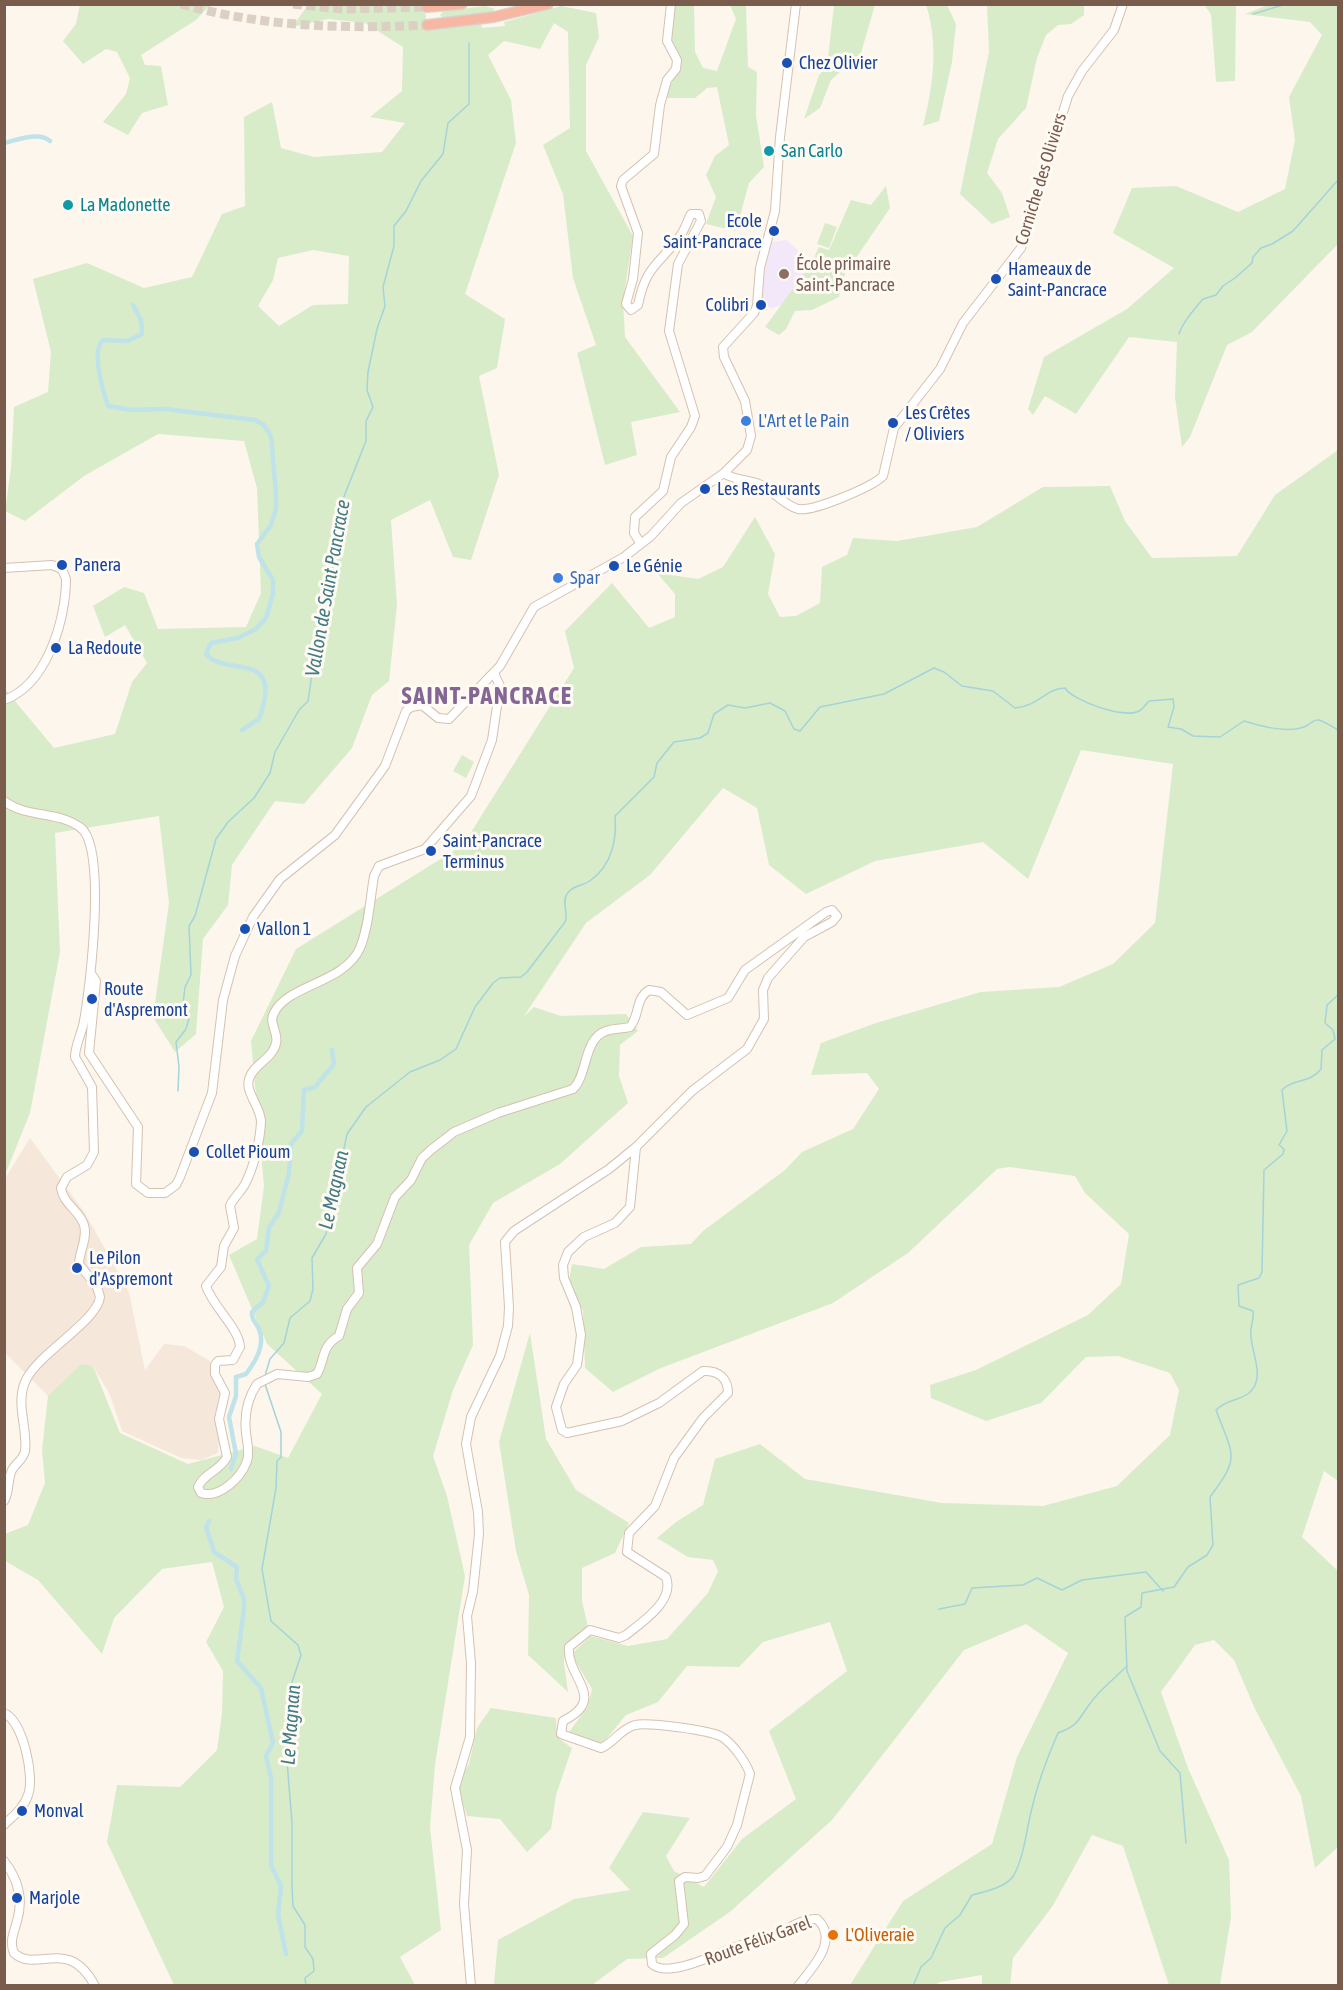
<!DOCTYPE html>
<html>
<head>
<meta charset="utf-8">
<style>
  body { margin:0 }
  #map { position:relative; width:1343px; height:1990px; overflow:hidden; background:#fdf6ec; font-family:"Asap Condensed",sans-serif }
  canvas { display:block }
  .frame { position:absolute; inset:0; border:6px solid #7a5c4d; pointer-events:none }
</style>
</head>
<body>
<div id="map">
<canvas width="1343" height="1990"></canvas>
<div class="frame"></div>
</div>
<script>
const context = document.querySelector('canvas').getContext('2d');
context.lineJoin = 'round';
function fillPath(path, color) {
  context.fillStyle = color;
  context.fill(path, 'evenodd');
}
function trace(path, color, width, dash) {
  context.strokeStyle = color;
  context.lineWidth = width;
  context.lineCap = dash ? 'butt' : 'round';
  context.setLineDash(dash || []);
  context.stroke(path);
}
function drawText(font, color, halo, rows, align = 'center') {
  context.font = font + ' "Asap Condensed",sans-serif';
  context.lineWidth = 6;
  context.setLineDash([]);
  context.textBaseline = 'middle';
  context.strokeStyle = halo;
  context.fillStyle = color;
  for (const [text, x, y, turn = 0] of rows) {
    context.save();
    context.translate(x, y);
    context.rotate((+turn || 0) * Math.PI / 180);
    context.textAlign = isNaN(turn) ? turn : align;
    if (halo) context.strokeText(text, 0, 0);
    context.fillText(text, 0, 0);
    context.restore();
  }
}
const residential = new Path2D(`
  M 30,1138 L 85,1213 L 129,1292 L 145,1370 L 164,1344 L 184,1346 L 210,1361 L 222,1393 L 218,1453 L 201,1460 L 181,1458 L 122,1431 L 110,1395 L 93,1366 L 81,1365 L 48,1396 L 5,1353 L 4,1180 Z`);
const education = new Path2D(`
  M 787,240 L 812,264 L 782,305 L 772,308 L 762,304 L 765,268 L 772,242 Z`);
const green = new Path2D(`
  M 80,4 L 210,5 L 196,20 L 141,55 L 145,65 L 161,66 L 168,105 L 142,113 L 128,135 L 103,122 L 126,94 L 130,78 L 117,52 L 106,49 L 83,64 L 63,41 L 76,24 Z
  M 308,5 L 425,5 L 427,30 L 481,24 L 482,28 L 505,26 L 504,22 L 561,6 L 596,13 L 599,37 L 586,65 L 586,151 L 633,236 L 623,301 L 625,337 L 680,412 L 631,422 L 637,455 L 605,465 L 577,353 L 596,345 L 573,278 L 563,194 L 543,145 L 570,128 L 568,32 L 554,23 L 540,49 L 504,41 L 488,55 L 511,100 L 516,143 L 465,294 L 505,319 L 497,368 L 479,376 L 499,475 L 471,560 L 453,557 L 430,500 L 391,520 L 397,605 L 389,681 L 372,695 L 352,748 L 304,804 L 275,801 L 232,865 L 228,905 L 203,939 L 196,1034 L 175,1052 L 153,1017 L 169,903 L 159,816 L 55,833 L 60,952 L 30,1113 L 5,1175 L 5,689 L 54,748 L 115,734 L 132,682 L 147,663 L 125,625 L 105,637 L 93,606 L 124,587 L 144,593 L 158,629 L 246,627 L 261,593 L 257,488 L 244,441 L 158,434 L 84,476 L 25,521 L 5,511 L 11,468 L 14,407 L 48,392 L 51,352 L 33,279 L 87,263 L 144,288 L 192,277 L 222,214 L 245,206 L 244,117 L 272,102 L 281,148 L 314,157 L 382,152 L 405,123 L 370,117 L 402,91 L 403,47 L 365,23 L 328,19 L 292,27 ZM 313,250 L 349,256 L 348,304 L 313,305 L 279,326 L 258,306 L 273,280 L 278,258 Z
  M 674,5 L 694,5 L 695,52 L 703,68 L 717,71 L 736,19 L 730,5 L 746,5 L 748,67 L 757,72 L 756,115 L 764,167 L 749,183 L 736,231 L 706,224 L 716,197 L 706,175 L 715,156 L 729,145 L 717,87 L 707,88 L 695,98 L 664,98 L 680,67 L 671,45 Z
  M 834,5 L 875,5 L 861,53 L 831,80 L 820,108 L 804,119 L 819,75 L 827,67 Z
  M 926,5 L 947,5 L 956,24 L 952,62 L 939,121 L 923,126 C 933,88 939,44 926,5 Z
  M 987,5 L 1084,5 L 1084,15 L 1071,24 L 1058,25 L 1046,35 L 1037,58 L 1026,108 L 998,139 L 987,173 L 1002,193 L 1010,217 L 992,224 L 960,194 L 989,52 Z
  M 1204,5 L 1236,5 L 1235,81 L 1216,82 L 1211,14 Z
  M 1268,5 L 1338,5 L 1338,244 L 1252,332 L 1227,345 L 1190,437 L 1182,447 L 1175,397 L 1177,342 L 1129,337 L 1076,414 L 1045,396 L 1033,415 L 1028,409 L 1044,357 L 1127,309 L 1174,268 L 1113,233 L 1132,188 L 1176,186 L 1238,212 L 1285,189 L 1295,140 L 1289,97 L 1322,35 L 1310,22 L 1245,14 Z
  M 485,6 L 495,9 L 491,13 L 445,20 L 440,15 L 444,11 Z
  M 886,186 L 890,208 L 845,274 L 839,297 L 812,310 L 795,311 L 786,329 L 779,335 L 765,327 L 811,264 L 819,247 L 829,250 L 851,200 L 871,205 Z
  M 825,223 L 837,227 L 829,248 L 817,244 Z
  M 1338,450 L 1338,1481 L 1324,1471 L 1302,1537 L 1338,1571 L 1338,1847 L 1315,1868 L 1301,1796 L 1255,1709 L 1234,1660 L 1214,1640 L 1195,1645 L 1161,1692 L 1188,1768 L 1229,1860 L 1231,1917 L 1220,1985 L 1169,1985 L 1123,1846 L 1092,1835 L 1052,1907 L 1013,1958 L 1010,1985 L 982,1985 L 982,1975 L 940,1982 L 935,1985 L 850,1985 L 903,1901 L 992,1844 L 1017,1757 L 1068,1653 L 1026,1624 L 964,1650 L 832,1820 L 731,1911 L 663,1958 L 627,1959 L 592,1985 L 494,1985 L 498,1940 L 574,1899 L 630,1890 L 609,1868 L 643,1812 L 690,1818 L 666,1856 L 674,1871 L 704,1887 L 742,1839 L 796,1799 L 769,1731 L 847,1671 L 830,1622 L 763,1642 L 739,1667 L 687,1666 L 658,1702 L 626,1715 L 602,1744 L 567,1735 L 588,1706 L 592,1689 L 571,1654 L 591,1636 L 628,1646 L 667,1639 L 708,1593 L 718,1571 L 713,1560 L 688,1557 L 657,1538 L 676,1522 L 703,1505 L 715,1459 L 760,1444 L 805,1479 L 942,1503 L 1043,1506 L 1117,1486 L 1170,1435 L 1179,1390 L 1170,1373 L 1118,1356 L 1086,1357 L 1041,1403 L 986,1421 L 931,1398 L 930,1385 L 976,1370 L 1088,1315 L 1121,1284 L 1129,1234 L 1085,1193 L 1075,1176 L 1009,1167 L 997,1169 L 908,1253 L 833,1303 L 661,1368 L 613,1392 L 585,1368 L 583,1311 L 569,1281 L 572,1264 L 604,1269 L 641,1247 L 691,1244 L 703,1231 L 785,1170 L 802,1152 L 853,1129 L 879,1089 L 867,1073 L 811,1075 L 821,1043 L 876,1023 L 981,992 L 1059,987 L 1113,964 L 1155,923 L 1173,764 L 1081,750 L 1028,879 L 983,842 L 875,861 L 806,894 L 769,865 L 757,808 L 723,788 L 650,875 L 586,923 L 524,1016 L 534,1007 L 561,1016 L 626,1014 L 638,1031 L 620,1045 L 619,1076 L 628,1103 L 560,1164 L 493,1203 L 469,1245 L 473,1345 L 453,1390 L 433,1456 L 447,1496 L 465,1576 L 435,1765 L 430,1827 L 441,1930 L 400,1957 L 415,1985 L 174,1985 L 107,1842 L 117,1785 L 180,1787 L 217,1750 L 222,1714 L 223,1671 L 206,1642 L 224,1607 L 212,1562 L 162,1569 L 114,1618 L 102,1654 L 38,1580 L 5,1561 L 5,1534 L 28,1525 L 45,1483 L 42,1450 L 48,1396 L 81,1364 L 93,1366 L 120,1433 L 188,1464 L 255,1446 L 288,1458 L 322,1394 L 267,1344 L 229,1255 L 257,1239 L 264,1186 L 251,1041 L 296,949 L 463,845 L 574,668 L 565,631 L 612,583 L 649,628 L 675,617 L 675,594 L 657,573 L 698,579 L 723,567 L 755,517 L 775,554 L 768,594 L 780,617 L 796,616 L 820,603 L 822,567 L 847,555 L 853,538 L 897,541 L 977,527 L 1043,487 L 1110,486 L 1125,521 L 1152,558 L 1237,556 L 1275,495 Z
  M 462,755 L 474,762 L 466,778 L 453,771 Z
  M 530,1333 L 546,1439 L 576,1490 L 629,1523 L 615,1553 L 582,1568 L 582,1601 L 588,1627 L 566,1643 L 564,1663 L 568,1692 L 528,1655 L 529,1595 L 516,1551 L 499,1442 Z
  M 491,1708 L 556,1718 L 557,1737 L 572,1748 L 556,1795 L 551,1829 L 527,1852 L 500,1819 L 467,1816 L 457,1785 L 469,1764 L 477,1728 Z`);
const stream = new Path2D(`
  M 1336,4 L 1338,5
  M 1253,14 L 1286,4
  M 1179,334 C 1182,324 1195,308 1203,299 L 1216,295 L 1223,286 L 1235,278 L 1252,263 L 1253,257 L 1261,248 L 1272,244 L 1293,231 L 1338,180
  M 178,1091 L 179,1067 L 176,1042 L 186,1029 L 189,1018 L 183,1004 L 185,987 L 191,975 L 189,926 L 195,916 L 216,839 L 228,822 L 254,798 L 270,773 L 275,752 L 299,710 L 308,701 L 316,647 L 328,601 L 336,529 L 343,499 L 366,441 L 366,421 L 373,407 L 367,390 L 368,372 L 377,329 L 385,306 L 383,287 L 394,246 L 394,226 L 406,211 L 421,181 L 443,154 L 448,123 L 469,104 L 469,43
  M 265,1376 L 270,1359 L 284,1343 L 290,1318 L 310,1301 L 313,1289 L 312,1258 L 326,1234 L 347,1134 L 366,1107 L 410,1072 L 440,1060 L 456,1049 L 475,1007 L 493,983 L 500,978 L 521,977 L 527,972 L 565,922 C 569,912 561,903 567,894 C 572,885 584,886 591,880 C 612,865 617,839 615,816 L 654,777 L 657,763 L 674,742 L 700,738 L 708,733 L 714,714 L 728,705 L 745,708 L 770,703 L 785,711 L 794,729 L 800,731 L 820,707 L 884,694 L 934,668 L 944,672 L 962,686 L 993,691 L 1015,708 C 1039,706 1046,688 1065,688 C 1073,701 1124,719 1139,711 C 1143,709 1146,704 1149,701 L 1173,699 L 1174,707 L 1168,727 L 1181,729 L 1193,736 L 1220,737 L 1244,721 C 1261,726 1278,731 1296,729 C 1321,725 1305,710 1338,730
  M 265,1384 L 281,1432 L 281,1457 L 277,1461 L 276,1488 L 262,1569 L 271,1621 L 298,1645 L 301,1655 L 292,1682 L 294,1742 L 287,1761 L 292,1823 L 292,1886 L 293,1906 L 305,1925 L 305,1947 L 313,1959 L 314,1971 L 305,1978 L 306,1986
  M 939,1609 L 965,1604 L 972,1588 L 1023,1585 L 1037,1578 L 1062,1590 L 1082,1580 L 1146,1572 L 1163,1591
  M 1186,1843 L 1180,1773 L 1160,1751 L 1127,1671 L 1125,1617 L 1141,1607 L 1142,1593 L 1174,1587 L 1188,1567 L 1207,1555 L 1213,1545 L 1210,1497 C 1241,1456 1233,1456 1216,1410 C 1227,1399 1239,1401 1249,1393 C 1268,1377 1248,1348 1251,1329 C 1252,1322 1254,1318 1253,1311 L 1239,1306 L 1238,1285 L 1259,1278 L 1262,1272 L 1264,1170 L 1283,1154 L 1284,1149 L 1279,1145 L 1287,1131 L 1282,1090 C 1293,1078 1310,1084 1321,1069 L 1322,1050 L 1335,1039 L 1333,1030 L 1325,1023 L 1327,1005 L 1338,995
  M 913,1986 L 921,1967 L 931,1958 L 945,1928 L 960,1915 L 972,1895 C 985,1892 1007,1887 1014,1875 C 1024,1856 1026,1833 1031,1812 C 1037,1785 1047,1758 1058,1733 C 1079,1725 1077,1721 1089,1705 C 1098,1691 1114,1679 1126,1667`);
const canal = new Path2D(`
  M 4,143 C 18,140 39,131 50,141
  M 133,305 L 141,320 L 142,334 L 128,341 L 103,340 C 91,351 103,391 108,406 L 132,410 L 165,409 L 255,420 L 264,425 L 271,436 L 276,493 L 276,509 L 271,525 L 257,544 L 259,557 L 273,580 L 273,594 L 266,618 L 256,629 L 238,638 L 211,643 L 206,654 C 226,678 285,648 259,719 L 242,730
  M 231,1469 L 236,1454 L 229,1417 L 236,1396 L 236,1377 L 246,1374 C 255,1362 266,1345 259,1329 C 256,1322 251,1320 252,1312 L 263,1302 L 269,1286 L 257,1259 L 266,1251 L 269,1228 L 279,1212 L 289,1173 L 291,1144 L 302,1131 L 304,1090 L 315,1087 L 334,1064 L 332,1050
  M 209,1521 L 206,1527 L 214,1552 L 237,1567 L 236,1579 L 244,1599 L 244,1609 L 237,1661 L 261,1688 L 273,1743 L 266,1756 L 271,1778 L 271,1865 L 281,1886 L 278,1915 L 286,1954`);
const highwayTunnel = new Path2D(`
  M 181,4 C 262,27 344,29 427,25
  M 293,4 L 342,9 L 427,7`);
const secondary = new Path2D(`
  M 724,473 C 735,481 747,479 759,484 C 773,490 783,505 798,509 C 813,512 872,487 883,476 L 894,428 L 940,369 L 963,323 L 1021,248 L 1068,96 L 1082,71 L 1114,30 L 1123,4
  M 641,544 L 634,533 L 635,517 L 663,491 L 671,457 L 691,427 L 695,416 L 669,331 L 678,264 L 701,221 L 699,214 L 691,214 C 687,221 685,230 680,236 C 659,265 646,265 638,305 L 631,310 L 626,304 L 633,279 L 638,233 L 621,186 L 623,180 L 654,154 L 660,105 L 667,80 L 676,69 L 677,60 L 667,41 L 671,4
  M 4,568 L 52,565 L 62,569 L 66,579 C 66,619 47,685 4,700
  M 4,801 C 28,819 58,810 81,828 C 107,848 90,988 84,1021 C 82,1033 75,1045 75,1057 L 92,1087 L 94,1152 L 87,1165 L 67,1177 L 61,1188 C 63,1204 80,1211 84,1225 C 88,1238 79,1252 79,1264 L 97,1287 L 100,1297 C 97,1321 42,1351 27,1378 C 14,1401 28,1427 25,1451 C 23,1460 16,1463 12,1470 C 7,1480 10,1492 4,1501
  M 92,975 L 96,981 L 89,1053 L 138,1127 L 136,1184 L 148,1193 L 165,1193 L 176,1185 L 180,1177 L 212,1093 L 223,1000 L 235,956 L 253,917 L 280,879 L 335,835 L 385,766 L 406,711 L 411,707 L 422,705 L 438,718 L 449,719 L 500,666 L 534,607 L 624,557 L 651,536 L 681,503 L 724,473 L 747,450 L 751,436 L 745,401 L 724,357 L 723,347 L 754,313 L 757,306 L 760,268 L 775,211 L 780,137 L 796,4
  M 636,1147 L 630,1207 L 615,1223 L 584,1237 L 568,1252 L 563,1265 L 564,1278 L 576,1307 L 581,1335 L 577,1365 L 564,1384 L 556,1407 L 562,1430 L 567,1433 L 622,1421 L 659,1403 L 703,1371 C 718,1370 728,1378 728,1393 L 703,1418 L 674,1458 L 655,1506 L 629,1533 L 627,1552 L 666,1577 C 675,1601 642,1622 626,1635 L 619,1638 L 590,1630 L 569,1647 C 566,1678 609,1698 563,1721 L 561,1734 L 601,1748 C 614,1743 620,1729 635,1725 C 648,1722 710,1730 722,1737 C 733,1744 746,1762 750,1774 L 737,1825 L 727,1847 L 705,1876 L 698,1878 L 685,1877 L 679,1881 L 684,1924 L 675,1935 L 651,1954 L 652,1964 C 668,1980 724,1950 744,1944 C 754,1941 765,1940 775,1935 C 789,1929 801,1918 817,1919 C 840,1940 812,1968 798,1986
  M 4,1713 C 23,1721 35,1777 28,1795 C 24,1808 13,1816 4,1825
  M 4,1861 C 18,1879 24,1898 17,1921 C 14,1933 9,1941 14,1953 C 37,1974 68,1935 95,1986
  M 471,1986 L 464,1904 L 467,1850 L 455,1788 L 470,1737 L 471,1663 L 467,1616 L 473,1591 L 479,1534 L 478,1512 L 466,1444 L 471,1417 L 500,1356 L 508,1326 L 509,1307 L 505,1242 L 514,1231 L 609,1169 L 636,1147 L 692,1091 L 747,1049 L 764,1019 L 763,990 L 768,978 L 804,937 L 832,922 L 837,916 L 832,910 L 826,912 L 745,970 L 728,998 L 687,1015 L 661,992 L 649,990 C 635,999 640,1015 630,1027 C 622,1029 614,1028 606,1031 C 583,1039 588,1075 573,1089 L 498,1113 L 454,1132 L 432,1149 L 422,1158 L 411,1180 L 395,1197 L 377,1244 L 357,1268 L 359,1293 L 347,1309 L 339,1336 C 321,1346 325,1360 317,1374 L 308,1377 L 277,1374 L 257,1384 C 247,1399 244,1415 246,1433 C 247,1442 250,1452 247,1461 C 241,1478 219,1499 201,1493 L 198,1487 C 204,1473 220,1471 227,1457 L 219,1419 L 225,1393 L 215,1374 L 215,1365 L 218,1361 L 233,1360 L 240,1347 C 239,1328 213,1307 206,1286 L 221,1267 L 224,1246 L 234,1228 L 230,1206 C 233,1198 241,1192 245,1184 C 254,1167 260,1141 261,1122 C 261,1107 245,1093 249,1079 C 253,1064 273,1059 276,1043 C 279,1033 268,1023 274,1013 C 288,984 344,984 360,948 C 369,926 370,899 374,876 L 379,866 L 425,849 L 471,796 L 492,740 L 500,686 L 494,673`);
const highway = new Path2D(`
  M 427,7 L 462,4
  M 427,25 L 494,17 L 548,4`);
const markers = [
  [787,63,6,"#1a4fb4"],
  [769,151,6,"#0f9aa8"],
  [68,205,6,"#0f9aa8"],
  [774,231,6,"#1a4fb4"],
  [784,274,6,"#8d6e63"],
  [996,279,6,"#1a4fb4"],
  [761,305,6,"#1a4fb4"],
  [746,421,6,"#3f7fe0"],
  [893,423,6,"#1a4fb4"],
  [705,489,6,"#1a4fb4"],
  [62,565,6,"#1a4fb4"],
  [614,566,6,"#1a4fb4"],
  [558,578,6,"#3f7fe0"],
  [56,648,6,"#1a4fb4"],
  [431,851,6,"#1a4fb4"],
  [245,929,6,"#1a4fb4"],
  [92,999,6,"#1a4fb4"],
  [194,1152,6,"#1a4fb4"],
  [77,1268,6,"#1a4fb4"],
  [22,1811,6,"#1a4fb4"],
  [17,1898,6,"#1a4fb4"],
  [833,1935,6,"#e8710a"]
];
const transitNames = [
  ["Chez Olivier",799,63],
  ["Ecole",762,221,"right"],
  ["Saint-Pancrace",762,242,"right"],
  ["Hameaux de",1008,269],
  ["Saint-Pancrace",1008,290],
  ["Colibri",749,305,"right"],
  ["Les Crêtes",905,413],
  ["/ Oliviers",905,434],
  ["Les Restaurants",717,489],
  ["Panera",74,565],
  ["Le Génie",626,566],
  ["La Redoute",68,648],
  ["Saint-Pancrace",443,841],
  ["Terminus",443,862],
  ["Vallon 1",257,929],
  ["Route",104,989],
  ["d'Aspremont",104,1010],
  ["Collet Pioum",206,1152],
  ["Le Pilon",89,1258],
  ["d'Aspremont",89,1279],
  ["Monval",34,1811],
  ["Marjole",29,1898]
];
const cultureNames = [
  ["San Carlo",781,151],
  ["La Madonette",80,205]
];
const streetNames = [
  ["Corniche des Oliviers",1041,179,-73],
  ["Route Félix Garel",758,1941,-20]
];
const educationNames = [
  ["École primaire",796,264],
  ["Saint-Pancrace",796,285]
];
const shopNames = [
  ["L'Art et le Pain",758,421],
  ["Spar",570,578]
];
const foodNames = [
  ["L'Oliveraie",845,1935]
];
const waterNames = [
  ["Vallon de Saint Pancrace",328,588,-80],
  ["Le Magnan",334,1190,-78],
  ["Le Magnan",291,1725,-86]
];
const districtNames = [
  ["SAINT-PANCRACE",487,696]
];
fillPath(residential, '#f5e8da');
fillPath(education, '#f3e8fa');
fillPath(green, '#d8ecc9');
trace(stream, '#a5d3da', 1.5);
trace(canal, '#bfe3e8', 4.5);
trace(highwayTunnel, '#dcd0c4', 9, [9, 4.5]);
trace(secondary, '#d6c0b0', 10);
trace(highway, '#dad1cd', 12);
trace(secondary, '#fff', 8);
trace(highway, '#f7b7a3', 9);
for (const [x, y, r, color] of markers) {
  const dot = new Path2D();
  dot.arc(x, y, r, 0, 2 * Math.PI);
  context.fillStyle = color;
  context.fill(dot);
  trace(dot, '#fffaf3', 2);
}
drawText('18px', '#164399', '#fffaf3', transitNames, 'left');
drawText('18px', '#0d838f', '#fffaf3', cultureNames, 'left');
drawText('18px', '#7a5c4d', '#fffaf3', streetNames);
drawText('18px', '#785e54', '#fffaf3', educationNames, 'left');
drawText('18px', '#366cbe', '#fffaf3', shopNames, 'left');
drawText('18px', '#c56008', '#fffaf3', foodNames, 'left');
drawText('italic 20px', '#437c86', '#fffaf3', waterNames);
context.letterSpacing = '1.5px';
drawText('bold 24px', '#846695', '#fffaf3', districtNames);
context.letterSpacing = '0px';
</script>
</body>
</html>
